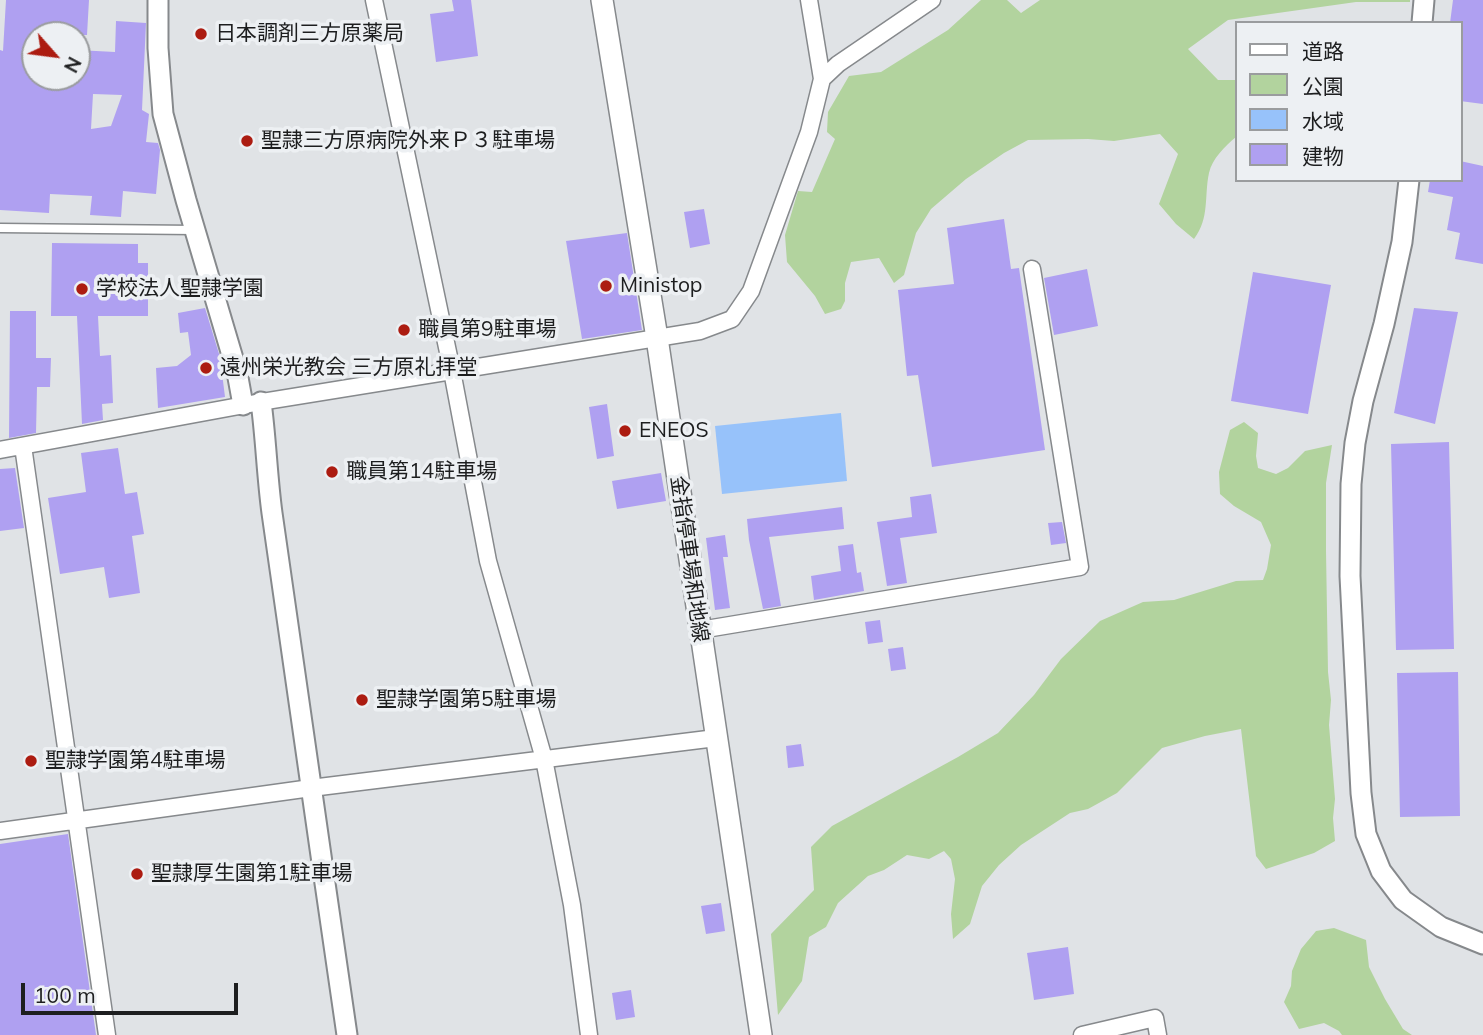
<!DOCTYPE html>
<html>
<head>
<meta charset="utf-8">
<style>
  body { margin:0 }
  #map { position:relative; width:1483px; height:1035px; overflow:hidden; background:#e0e3e6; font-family:Mulish,"Noto Sans JP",sans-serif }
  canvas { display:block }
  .legend { position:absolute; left:1235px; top:21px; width:228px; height:161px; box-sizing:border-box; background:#edf0f3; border:2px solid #9a9c9e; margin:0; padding:9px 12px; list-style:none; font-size:21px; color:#1d1e1f }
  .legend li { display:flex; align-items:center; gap:14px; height:35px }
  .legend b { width:35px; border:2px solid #9a9c9e }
  .north { position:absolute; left:21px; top:21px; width:70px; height:70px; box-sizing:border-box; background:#edf0f3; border:2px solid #9a9c9e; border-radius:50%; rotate:118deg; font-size:19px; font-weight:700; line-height:28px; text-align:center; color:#1d1e1f }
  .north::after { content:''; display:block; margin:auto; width:24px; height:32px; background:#ac1c11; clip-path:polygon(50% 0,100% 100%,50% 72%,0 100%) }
  .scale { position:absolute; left:21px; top:983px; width:217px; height:32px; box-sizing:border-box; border:4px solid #1d1e1f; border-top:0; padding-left:9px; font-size:21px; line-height:24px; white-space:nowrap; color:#1d1e1f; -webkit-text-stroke:5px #edf0f3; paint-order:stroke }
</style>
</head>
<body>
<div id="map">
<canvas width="1483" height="1035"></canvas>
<ul class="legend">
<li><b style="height:9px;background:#fff"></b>道路</li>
<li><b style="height:19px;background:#b2d39e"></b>公園</li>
<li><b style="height:19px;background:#97c2fa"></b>水域</li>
<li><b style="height:19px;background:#afa0f1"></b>建物</li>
</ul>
<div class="north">N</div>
<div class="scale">100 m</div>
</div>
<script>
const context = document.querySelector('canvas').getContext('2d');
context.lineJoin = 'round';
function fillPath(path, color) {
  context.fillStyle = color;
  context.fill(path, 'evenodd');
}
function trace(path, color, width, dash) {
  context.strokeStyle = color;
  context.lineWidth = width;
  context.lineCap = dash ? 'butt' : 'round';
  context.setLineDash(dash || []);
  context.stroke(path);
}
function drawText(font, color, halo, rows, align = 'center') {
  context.font = font + ' Mulish,"Noto Sans JP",sans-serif';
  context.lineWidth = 7;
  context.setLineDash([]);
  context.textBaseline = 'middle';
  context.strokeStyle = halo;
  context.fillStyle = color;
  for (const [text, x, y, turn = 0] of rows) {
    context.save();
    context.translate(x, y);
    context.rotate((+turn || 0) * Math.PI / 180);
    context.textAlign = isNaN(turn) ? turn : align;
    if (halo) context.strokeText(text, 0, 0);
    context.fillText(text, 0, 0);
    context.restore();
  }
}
const green = new Path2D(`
  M 981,0 L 1007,0 L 1021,13 L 1040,0 L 1410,0 L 1410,2 L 1356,2 L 1228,20 L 1188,49 L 1218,80 L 1236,80 L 1236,137 C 1225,146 1212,159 1209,173 C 1204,196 1210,218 1194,239 L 1176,224 L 1159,204 L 1178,154 L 1160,134 L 1114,141 L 1088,139 L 1028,140 L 1004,153 L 966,179 L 931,209 L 916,233 L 904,275 L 894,283 L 879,258 L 851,262 L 845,283 L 845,301 L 841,309 L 825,314 L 815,296 L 787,262 L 785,235 L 798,191 L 812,192 L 835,139 L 827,132 L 828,112 L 849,76 L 881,72 L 948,30 Z
  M 1244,422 L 1258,433 L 1256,456 L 1258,468 L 1276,474 L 1288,468 L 1305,451 L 1332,445 L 1326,483 L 1326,551 L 1328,672 L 1331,700 L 1329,725 L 1335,799 L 1333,818 L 1335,841 L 1314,853 L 1266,869 L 1256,856 L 1241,729 L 1205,736 L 1162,748 L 1117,793 L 1088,809 L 1070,813 L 1021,845 L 999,865 L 982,886 L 970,924 L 953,939 L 951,914 L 955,879 L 951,859 L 944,851 L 929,859 L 907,855 L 884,870 L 868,876 L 838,903 L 826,927 L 809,937 L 802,981 L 778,1015 L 771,934 L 814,890 L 811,847 L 832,826 L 958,757 L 998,733 L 1034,695 L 1061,659 L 1100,621 L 1143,602 L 1174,600 L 1236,581 L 1263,580 L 1267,569 L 1271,545 L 1261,522 L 1234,506 L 1220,494 L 1219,472 L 1230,430 Z
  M 1334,928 L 1366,940 L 1369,967 L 1385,999 L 1403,1029 L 1412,1035 L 1342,1035 L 1339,1031 L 1324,1023 L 1299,1029 L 1284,1002 L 1291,986 L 1292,971 L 1301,949 L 1316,931 Z`);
const water = new Path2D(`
  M 841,413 L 847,481 L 722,494 L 715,426 Z`);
const building = new Path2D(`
  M 6,0 L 89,0 L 87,35 L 35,35 L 35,77 L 77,77 L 77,50 L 115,52 L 116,21 L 146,23 L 142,110 L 149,114 L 146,142 L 158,143 L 160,150 L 156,194 L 123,191 L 121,217 L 90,215 L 92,196 L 50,194 L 49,213 L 0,210 L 0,50 L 3,51 ZM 93,94 L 122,95 L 111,126 L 91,129 Z
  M 452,0 L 471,0 L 478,56 L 436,62 L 430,14 L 454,11 Z
  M 1453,0 L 1483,0 L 1483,104 L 1460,101 L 1460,23 L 1450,23 Z
  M 1460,161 L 1483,166 L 1483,264 L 1455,259 L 1460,233 L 1447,230 L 1453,197 L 1428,192 L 1430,180 L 1460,180 Z
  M 704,209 L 710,244 L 690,248 L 684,212 Z
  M 1004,219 L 1011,269 L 1019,268 L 1045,450 L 932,467 L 918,375 L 907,376 L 898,290 L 954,284 L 947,228 Z
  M 627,233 L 642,330 L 582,339 L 566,241 Z
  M 52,243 L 138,244 L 138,263 L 148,263 L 148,316 L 98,316 L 100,356 L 111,355 L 113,403 L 102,404 L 103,420 L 82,424 L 77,316 L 51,316 Z
  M 1087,269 L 1098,326 L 1054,335 L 1044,278 Z
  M 1253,272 L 1331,285 L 1308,414 L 1231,401 Z
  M 205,308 L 220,357 L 225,397 L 158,408 L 156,368 L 177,366 L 191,355 L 188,332 L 180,333 L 178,313 Z
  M 1414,308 L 1458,312 L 1435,424 L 1394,413 Z
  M 10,311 L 36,311 L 36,358 L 51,358 L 50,387 L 37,387 L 36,433 L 9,438 Z
  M 607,404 L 614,456 L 597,459 L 589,407 Z
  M 1449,442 L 1454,649 L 1396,650 L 1391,444 Z
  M 118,448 L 125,494 L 137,492 L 144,534 L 132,536 L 140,593 L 109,598 L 104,567 L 60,574 L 48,498 L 86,492 L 81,453 Z
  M 15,468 L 24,528 L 0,531 L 0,469 Z
  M 661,473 L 666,501 L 617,509 L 612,481 Z
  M 931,494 L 937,533 L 900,538 L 907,583 L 887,586 L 877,522 L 912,517 L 910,497 Z
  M 842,507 L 844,529 L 769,537 L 781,606 L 763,609 L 749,540 L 747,519 Z
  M 1062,522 L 1066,543 L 1051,545 L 1048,523 Z
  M 725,535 L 728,557 L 723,557 L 730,608 L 715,610 L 706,538 Z
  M 853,544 L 857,573 L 861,572 L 864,591 L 814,600 L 811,576 L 841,571 L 838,546 Z
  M 880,620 L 883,642 L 868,644 L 865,622 Z
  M 903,647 L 906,669 L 891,671 L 888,649 Z
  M 1458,672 L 1460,816 L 1400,817 L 1397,673 Z
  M 801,744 L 804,766 L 788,768 L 786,746 Z
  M 68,834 L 96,1035 L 0,1035 L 0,844 Z
  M 721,903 L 725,931 L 706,934 L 701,906 Z
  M 1068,947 L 1074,994 L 1034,1000 L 1027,953 Z
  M 631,990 L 635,1017 L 616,1020 L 612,993 Z`);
const service = new Path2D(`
  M 0,228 L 195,230`);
const minor = new Path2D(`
  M 374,0 L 452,371 L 488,561 L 544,759 L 572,905 L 589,1035
  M 822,79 L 838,64 L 932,0
  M 23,446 L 107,1035
  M 0,450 L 261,402 L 700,331 L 732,319 L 751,291 L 809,132 L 822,79 L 809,0
  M 700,630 L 1080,567 L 1032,269
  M 0,831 L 311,788 L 716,738
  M 1082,1035 L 1155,1018 L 1158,1035`);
const tertiary = new Path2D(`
  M 158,0 L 158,48 L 163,114 L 186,200 L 237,372 L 243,405
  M 1422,23 L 1424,0
  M 1409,180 L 1402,242 L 1384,324 L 1363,401 L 1355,443 L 1351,484 L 1350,576 L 1361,793 L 1366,834 L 1381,871 L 1403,900 L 1441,927 L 1483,944
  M 261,402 C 266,439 267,476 272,513 C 296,687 322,861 347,1035`);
const secondary = new Path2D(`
  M 602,0 L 657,338 L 761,1035`);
const markers = [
  [201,34,7,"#ac1c11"],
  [247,141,7,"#ac1c11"],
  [606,286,7,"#ac1c11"],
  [82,289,7,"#ac1c11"],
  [404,330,7,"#ac1c11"],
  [206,368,7,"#ac1c11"],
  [625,431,7,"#ac1c11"],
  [332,472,7,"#ac1c11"],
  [362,700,7,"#ac1c11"],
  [31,761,7,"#ac1c11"],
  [137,874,7,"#ac1c11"]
];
const poiNames = [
  ["日本調剤三方原薬局",215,34],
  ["聖隷三方原病院外来Ｐ３駐車場",261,141],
  ["Ministop",620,286],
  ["学校法人聖隷学園",96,289],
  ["職員第9駐車場",418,330],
  ["遠州栄光教会 三方原礼拝堂",220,368],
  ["ENEOS",639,431],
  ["職員第14駐車場",346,472],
  ["聖隷学園第5駐車場",376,700],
  ["聖隷学園第4駐車場",45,761],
  ["聖隷厚生園第1駐車場",151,874]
];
const streetNames = [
  ["金指停車場和地線",689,559,82]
];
fillPath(green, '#b2d39e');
fillPath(water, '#97c2fa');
fillPath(building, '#afa0f1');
trace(service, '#86898c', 11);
trace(minor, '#86898c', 19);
trace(tertiary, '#86898c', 23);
trace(secondary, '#86898c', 24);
trace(service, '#fff', 8);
trace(minor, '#fff', 16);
trace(tertiary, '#fff', 19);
trace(secondary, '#fff', 21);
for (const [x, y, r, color] of markers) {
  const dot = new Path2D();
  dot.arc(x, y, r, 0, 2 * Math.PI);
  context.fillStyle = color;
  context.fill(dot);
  trace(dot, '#edf0f3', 2.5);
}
drawText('21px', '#1d1e1f', '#edf0f3', poiNames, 'left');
drawText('21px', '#1d1e1f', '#edf0f3', streetNames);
</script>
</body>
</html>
